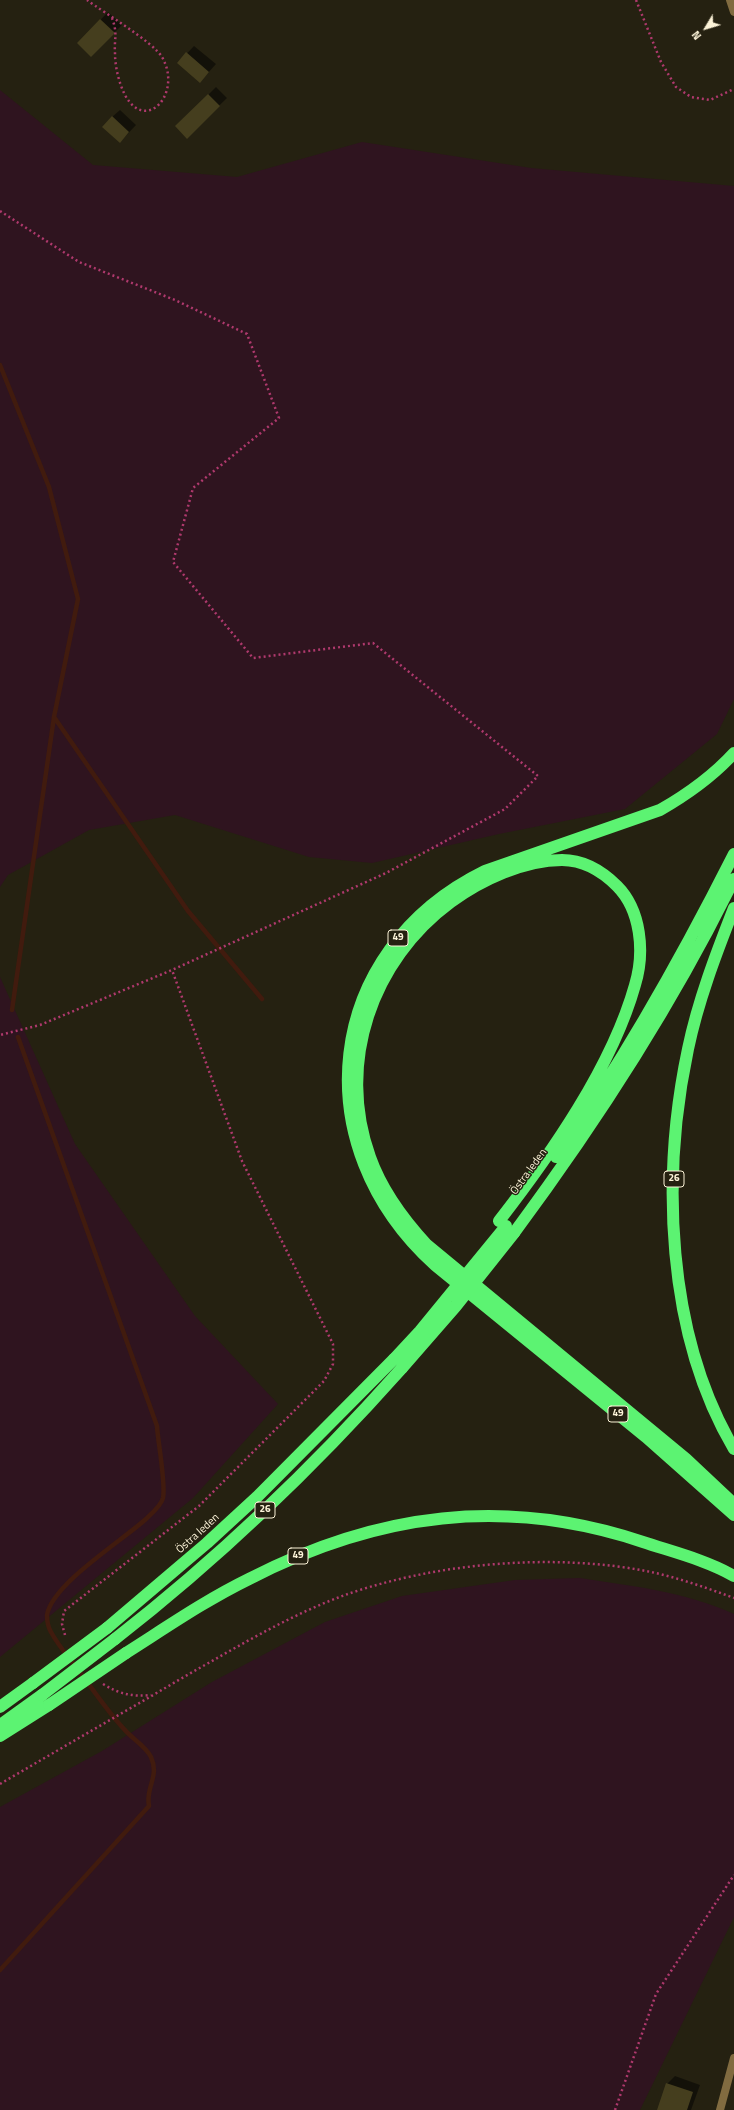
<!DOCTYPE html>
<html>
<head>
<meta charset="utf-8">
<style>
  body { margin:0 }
  #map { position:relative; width:734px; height:2110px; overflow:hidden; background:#252111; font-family:"Titillium Web",sans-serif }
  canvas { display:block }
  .north { position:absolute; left:686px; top:8px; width:40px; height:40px; -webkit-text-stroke:3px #252111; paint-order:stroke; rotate:232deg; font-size:11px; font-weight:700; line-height:16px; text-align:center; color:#fcf3d8 }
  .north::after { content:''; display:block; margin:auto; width:14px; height:18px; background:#fcf3d8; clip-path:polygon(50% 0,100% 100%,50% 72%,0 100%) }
</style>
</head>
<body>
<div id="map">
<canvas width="734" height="2110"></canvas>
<div class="north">N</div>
</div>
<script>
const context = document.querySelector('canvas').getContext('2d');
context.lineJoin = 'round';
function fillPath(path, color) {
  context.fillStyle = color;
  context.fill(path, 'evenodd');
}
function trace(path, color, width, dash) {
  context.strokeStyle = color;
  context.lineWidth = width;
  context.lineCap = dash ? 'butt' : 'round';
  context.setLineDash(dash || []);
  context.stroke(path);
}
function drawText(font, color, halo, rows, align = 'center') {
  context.font = font + ' "Titillium Web",sans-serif';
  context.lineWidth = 3;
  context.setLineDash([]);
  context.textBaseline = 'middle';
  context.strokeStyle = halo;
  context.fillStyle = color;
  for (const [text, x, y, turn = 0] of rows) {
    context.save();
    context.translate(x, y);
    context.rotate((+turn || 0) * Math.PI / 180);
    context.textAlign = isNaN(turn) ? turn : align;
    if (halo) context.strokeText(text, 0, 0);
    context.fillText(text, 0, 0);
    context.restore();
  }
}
const green = new Path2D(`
  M 0,90 L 93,165 L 237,177 L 362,142 L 531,168 L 734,186 L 734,699 L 717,734 L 625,809 L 499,834 L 372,863 L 309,857 L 175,815 L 89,830 L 8,875 L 0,887 Z
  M 0,977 L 75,1144 L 195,1316 L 278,1404 L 193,1498 L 0,1657 Z
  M 580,1578 C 632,1586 686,1592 734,1614 L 734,1917 L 640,2110 L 0,2110 L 0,1807 L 102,1751 L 212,1682 L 325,1622 L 402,1596 L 515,1580 Z`);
const shadow = new Path2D(`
  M 108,12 L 122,25 L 91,56 L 78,43 Z
  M 194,46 L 216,64 L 207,74 L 178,63 Z
  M 216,87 L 227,98 L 187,137 L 177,126 Z
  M 120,110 L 136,125 L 120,142 L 112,117 Z
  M 675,2076 L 700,2085 L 691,2110 L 660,2110 L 667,2084 Z`);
const stream = new Path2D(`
  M 0,365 L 49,487 L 78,599 L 54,717 L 12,1010
  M 54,717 L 188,911 L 262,999
  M 0,1970 L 149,1806 C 145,1787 160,1777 151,1757 C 145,1745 132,1739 124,1729 C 108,1712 95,1692 81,1674 C 71,1660 59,1647 51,1632 C 48,1627 47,1620 47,1615 C 52,1584 123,1540 146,1519 C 152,1513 161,1506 163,1498 C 166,1484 158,1443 157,1426 L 18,1037`);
const building = new Path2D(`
  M 100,19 L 115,33 L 91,57 L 77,43 Z
  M 186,52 L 209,72 L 200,83 L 177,63 Z
  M 208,94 L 220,106 L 187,139 L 175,126 Z
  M 112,116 L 129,132 L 120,143 L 102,127 Z
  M 666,2083 L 693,2092 L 687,2110 L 657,2110 Z`);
const path = new Path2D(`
  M 87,0 C 103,12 153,42 162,57 C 183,93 146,134 125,95 C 119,83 115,67 115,53 C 114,38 118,34 112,18
  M 636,0 L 661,62 L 676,87 L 691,97 L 710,100 L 734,89
  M 0,211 L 79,262 L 175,300 L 247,334 L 279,418 L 193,488 L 173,562 L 253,658 L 373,643 L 538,776 L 505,809 L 386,873 L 172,970 L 40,1025 L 0,1035
  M 65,1635 L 62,1624 L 64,1611 L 199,1506 L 324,1381 L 333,1364 L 333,1344 L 242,1161 L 172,970
  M 103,1684 C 119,1694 133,1697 151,1695
  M 0,1784 C 63,1747 126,1711 189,1674 C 237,1647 285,1618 337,1598 C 429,1563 554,1552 651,1572 C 679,1578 707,1588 734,1598
  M 615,2110 L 656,1994 L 734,1875`);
const street = new Path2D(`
  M 730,0 L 734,12
  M 720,2110 L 734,2058`);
const highway = new Path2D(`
  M 734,753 C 712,777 688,794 660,810 L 485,871 C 322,951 303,1146 435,1265 L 646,1437 L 734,1515
  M 734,908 C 716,954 698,1001 688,1049 C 661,1176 666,1334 734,1449
  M 556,1157 C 624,1061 681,959 734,854
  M 499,1221 C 551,1154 612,1067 635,985 C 645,952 641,910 617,886 C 602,871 584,860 562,860 C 524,860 481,880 451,902 C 372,960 336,1063 370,1157 C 382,1191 403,1219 427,1245 L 686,1459 L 734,1504
  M 514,1233 C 597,1121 673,1004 734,879
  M 107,1628 L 207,1543 L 257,1497 L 394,1359
  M 115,1639 C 219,1558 314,1467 402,1368
  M 126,1653 C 167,1627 206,1600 249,1579 C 377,1513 505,1496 643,1542 C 673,1552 706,1560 734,1576
  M 0,1707 L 33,1683
  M 0,1725 L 42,1695
  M 0,1736 L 49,1705`);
const highwayBridge = new Path2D(`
  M 394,1359 L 420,1331 L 506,1226
  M 402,1368 L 456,1306 L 514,1233
  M 33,1683 L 107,1628
  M 42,1695 L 115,1639
  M 49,1705 L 126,1653`);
const shields = [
  [398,938,20],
  [674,1179,20],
  [618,1414,20],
  [265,1510,20],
  [298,1556,20]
];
const shieldNames = [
  ["49",398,938],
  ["26",674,1179],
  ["49",618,1414],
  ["26",265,1510],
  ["49",298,1556]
];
const streetNames = [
  ["Östra leden",529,1172,-54],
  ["Östra leden",198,1534,-42]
];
fillPath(green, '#2f141f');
fillPath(shadow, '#0007');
trace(stream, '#411b0e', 4.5);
fillPath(building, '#453e1e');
trace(path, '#af396d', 2.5, [2, 3]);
trace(street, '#816b40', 8);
trace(highway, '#5cf372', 12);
trace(highwayBridge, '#5cf372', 12);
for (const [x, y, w] of shields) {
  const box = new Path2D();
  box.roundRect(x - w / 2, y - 8, w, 16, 3);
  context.fillStyle = '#252111';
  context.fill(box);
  trace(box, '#fcf3d8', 1);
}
drawText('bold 10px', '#fcf3d8', null, shieldNames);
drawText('11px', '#fcf3d8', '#252111', streetNames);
</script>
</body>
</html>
